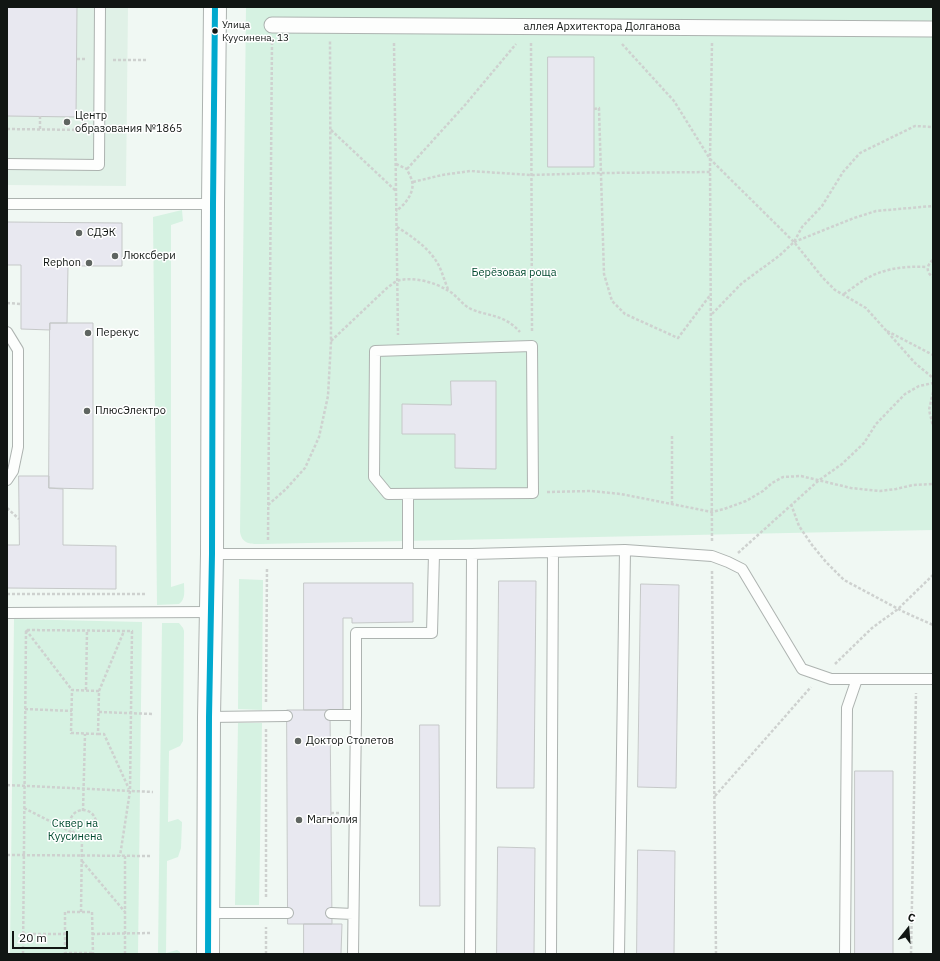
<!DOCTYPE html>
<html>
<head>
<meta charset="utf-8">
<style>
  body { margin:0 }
  #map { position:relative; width:940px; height:961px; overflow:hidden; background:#f0f8f3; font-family:"IBM Plex Sans",sans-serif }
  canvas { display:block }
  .frame { position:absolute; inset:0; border:8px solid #111613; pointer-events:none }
  .north { position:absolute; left:888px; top:909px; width:40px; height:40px; -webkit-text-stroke:3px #fff; paint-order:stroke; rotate:17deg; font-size:11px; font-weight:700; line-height:16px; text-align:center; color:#111613 }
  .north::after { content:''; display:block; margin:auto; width:14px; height:18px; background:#111613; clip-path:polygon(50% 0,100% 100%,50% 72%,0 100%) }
  .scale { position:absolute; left:12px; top:931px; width:56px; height:18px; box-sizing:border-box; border:2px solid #111613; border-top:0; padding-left:5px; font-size:12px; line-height:14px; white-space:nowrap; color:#111613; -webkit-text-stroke:3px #fff; paint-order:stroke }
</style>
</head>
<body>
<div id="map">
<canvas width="940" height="961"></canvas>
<div class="frame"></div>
<div class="north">С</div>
<div class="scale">20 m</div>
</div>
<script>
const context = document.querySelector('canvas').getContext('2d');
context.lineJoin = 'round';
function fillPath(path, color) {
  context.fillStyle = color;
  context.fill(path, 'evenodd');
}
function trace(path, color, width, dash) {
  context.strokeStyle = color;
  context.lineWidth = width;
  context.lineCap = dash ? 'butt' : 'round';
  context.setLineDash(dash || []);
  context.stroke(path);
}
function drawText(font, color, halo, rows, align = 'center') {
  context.font = font + ' "IBM Plex Sans",sans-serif';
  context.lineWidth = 3;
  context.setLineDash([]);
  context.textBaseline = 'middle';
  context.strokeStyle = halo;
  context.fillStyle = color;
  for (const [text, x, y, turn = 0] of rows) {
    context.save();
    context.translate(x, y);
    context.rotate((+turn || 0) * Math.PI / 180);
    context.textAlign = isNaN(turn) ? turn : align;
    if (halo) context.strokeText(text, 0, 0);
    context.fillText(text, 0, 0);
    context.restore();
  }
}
const built = new Path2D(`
  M 7,7 L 128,7 L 126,186 L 7,185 Z`);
const green = new Path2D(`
  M 246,7 L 933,7 L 933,530 L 260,544 C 250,544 242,544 240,532 Z
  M 182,210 L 183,221 L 171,225 L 171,587 L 184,583 C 184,591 186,599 179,604 L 157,605 L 153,217 Z
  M 239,579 L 263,580 L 262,710 L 238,709 Z
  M 14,619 L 142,622 L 138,954 L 10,954 Z
  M 162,623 L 179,623 L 183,628 L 184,631 L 183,741 L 180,746 L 169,751 L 168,822 L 178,819 L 182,822 L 181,848 L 178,857 L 167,861 L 166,953 L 177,950 L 180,952 L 180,954 L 158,954 Z
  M 238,723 L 262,723 L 259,905 L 235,905 Z`);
const building = new Path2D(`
  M 7,7 L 77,7 L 76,117 L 7,116 Z
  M 548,57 L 594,57 L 594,167 L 548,167 Z
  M 7,222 L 122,223 L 122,266 L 68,266 L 67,323 L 50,323 L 50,330 L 21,329 L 21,265 L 7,265 Z
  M 50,323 L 93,323 L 93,489 L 49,488 Z
  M 451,381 L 496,381 L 496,469 L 455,468 L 455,434 L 402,434 L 402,404 L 451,405 Z
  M 19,476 L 49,476 L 49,488 L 63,489 L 63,545 L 116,546 L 116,589 L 7,588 L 7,545 L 19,545 Z
  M 499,581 L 536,581 L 534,788 L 497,788 Z
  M 304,583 L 413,583 L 413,622 L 352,623 L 352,618 L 343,618 L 343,710 L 304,710 Z
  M 641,584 L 679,585 L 676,788 L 638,787 Z
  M 287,710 L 330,710 L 332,924 L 288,924 Z
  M 420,725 L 439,725 L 440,906 L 420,906 Z
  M 855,771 L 893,771 L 893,954 L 855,954 Z
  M 498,847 L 535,848 L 534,954 L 497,954 Z
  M 638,850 L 675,851 L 674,954 L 637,954 Z
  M 304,924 L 342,924 L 341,954 L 304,954 Z`);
const path = new Path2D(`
  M 394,43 L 398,335
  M 531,43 L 532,332
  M 712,43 L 710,159 L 712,542
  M 622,44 L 674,101 L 710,159 L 794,242 L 823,278 L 835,290 L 866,308 L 915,363 L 933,378
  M 77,59 L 86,59
  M 113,60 L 148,60
  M 594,109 L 599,108 L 604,274 L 612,301 L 625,314 L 678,338 L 711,294
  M 7,129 L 84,130
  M 40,129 L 40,116
  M 331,130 L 396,191
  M 396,164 L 407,169 C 408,172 411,177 412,181 C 415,192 405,205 396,211
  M 407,169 L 465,105 L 516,44
  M 413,182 L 442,175 L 470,171 L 531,175 L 601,173 L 711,172
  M 397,227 C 413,237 432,250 440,268 C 443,275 445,282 448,289
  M 794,242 L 854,218 L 876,211 L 933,206
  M 933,260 C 926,265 926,273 933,277
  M 844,294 C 851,289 859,283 867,278 C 886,268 906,266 927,267
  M 7,303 L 21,304
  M 712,314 L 742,283 L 779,256 L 794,242 L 802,227 L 822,206 L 843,172 L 860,153 L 915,126 L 933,127
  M 887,331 L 933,355
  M 331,341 L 387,288 C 390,286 393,283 397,281 C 412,276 434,282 447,290 C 456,294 462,305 471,309 C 490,317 504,314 520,332
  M 933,392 L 929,410 L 933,426
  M 672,436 L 672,505
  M 547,492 L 591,491 L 621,494 L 712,512 L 724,509 L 746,501 L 763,491 L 772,483 L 783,477 L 801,476 L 851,488 L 880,491 L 896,489 L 913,485 L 933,484
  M 791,504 L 799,526 L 812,545 L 826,562 L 844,580 L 904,612 L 933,625
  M 268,505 L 286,489 L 305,468 L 319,437 L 328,396 L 331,342 L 330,41
  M 7,508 L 19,519
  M 268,540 L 272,41
  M 738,553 L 818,481 L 842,464 L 864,443 L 876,424 L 905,394 L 919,386 L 933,383
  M 712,571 L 716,954
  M 7,594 L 145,594
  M 26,630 L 72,690
  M 835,664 L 872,628 L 898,609 L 933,575
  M 86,690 L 87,631
  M 99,691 L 72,690 L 71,733 L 98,734 L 99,691 L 124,631
  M 266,702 L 267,567
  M 25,709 L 72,711
  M 99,712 L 154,714
  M 266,729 L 266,898
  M 98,734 L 104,734 L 129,789
  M 7,785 L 153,792
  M 715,796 L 811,687
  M 24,808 L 73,833
  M70 823a13 13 0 1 1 26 0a13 13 0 1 1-26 0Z
  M 83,811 L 85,734
  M 331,813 L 340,813
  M 7,855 L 152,856
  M 125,856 L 125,954
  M 82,861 L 125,912
  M 81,912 L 82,836
  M 23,934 L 65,934
  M 92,934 L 151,933
  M 92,953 L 65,953 L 65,912 L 92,912 L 93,954
  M 23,954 L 26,630 L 132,631 L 130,791 L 120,856
  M 266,954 L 266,927
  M 911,954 L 916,693`);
const service = new Path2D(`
  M 7,164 L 99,165 L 100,7
  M 7,204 L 213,204
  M 7,332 L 18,350 L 18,447 L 13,471 L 7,480
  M 532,346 L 533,493 L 388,494 L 374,477 L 375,351 Z
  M 408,494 L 408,554
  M 212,554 L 472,554 L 625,550 L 712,556 L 728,562 L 742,569 L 802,669 L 831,679 L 933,679
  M 7,613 L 211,612
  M 330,715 L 356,715 L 356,633 L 432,633 L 434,554
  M 209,717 L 287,716
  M 209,913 L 288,913
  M 331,913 L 353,914
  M 353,954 L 356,715
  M 470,954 L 472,554
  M 551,954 L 553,552
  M 619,954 L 625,550
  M 845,954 L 847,708 L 857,679`);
const pedestrian = new Path2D(`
  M 272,25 L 933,29`);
const secondary = new Path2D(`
  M 208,954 L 209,717 L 212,554 L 213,204 L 215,7`);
const bus1 = new Path2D(`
  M 208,954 L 209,717 L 212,554 L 213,204 L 215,7`);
const markers = [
  [215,31,3.5,"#111613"],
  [67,122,4,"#5f6561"],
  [79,233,4,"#5f6561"],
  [115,256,4,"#5f6561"],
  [89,263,4,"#5f6561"],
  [88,333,4,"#5f6561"],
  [87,411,4,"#5f6561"],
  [298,741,4,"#5f6561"],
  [299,820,4,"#5f6561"]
];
const busNames = [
  ["Улица",222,25],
  ["Куусинена, 13",222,38]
];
const streetNames = [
  ["аллея Архитектора Долганова",602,27]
];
const poiNames = [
  ["Центр",75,116],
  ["образования №1865",75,129],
  ["СДЭК",87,233],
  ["Люксбери",123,256],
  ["Rephon",81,263,"right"],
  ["Перекус",96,333],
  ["ПлюсЭлектро",95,411],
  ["Доктор Столетов",306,741],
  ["Магнолия",307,820]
];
const parkNames = [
  ["Берёзовая роща",514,273],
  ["Сквер на",75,824],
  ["Куусинена",75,837]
];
fillPath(built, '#e0f1e7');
fillPath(green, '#d6f2e2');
fillPath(building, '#e8e8f0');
trace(building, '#c5c8c8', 1);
trace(service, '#adb3b0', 12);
trace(pedestrian, '#adb3b0', 17);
trace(secondary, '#adb3b0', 24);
trace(path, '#ced1cf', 2.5, [3, 2]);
trace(service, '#fdfefd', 10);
trace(pedestrian, '#fdfefd', 15);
trace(secondary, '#fdfefd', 22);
trace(bus1, '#00a9ce', 6);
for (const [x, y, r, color] of markers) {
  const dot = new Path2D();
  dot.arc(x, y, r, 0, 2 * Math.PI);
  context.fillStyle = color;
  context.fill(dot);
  trace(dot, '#fff', 1.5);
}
drawText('10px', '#111613', '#fff', busNames, 'left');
drawText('11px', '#111613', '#fff', streetNames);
drawText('11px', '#111613', '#fff', poiNames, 'left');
drawText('11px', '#024b30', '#fff', parkNames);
</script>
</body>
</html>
